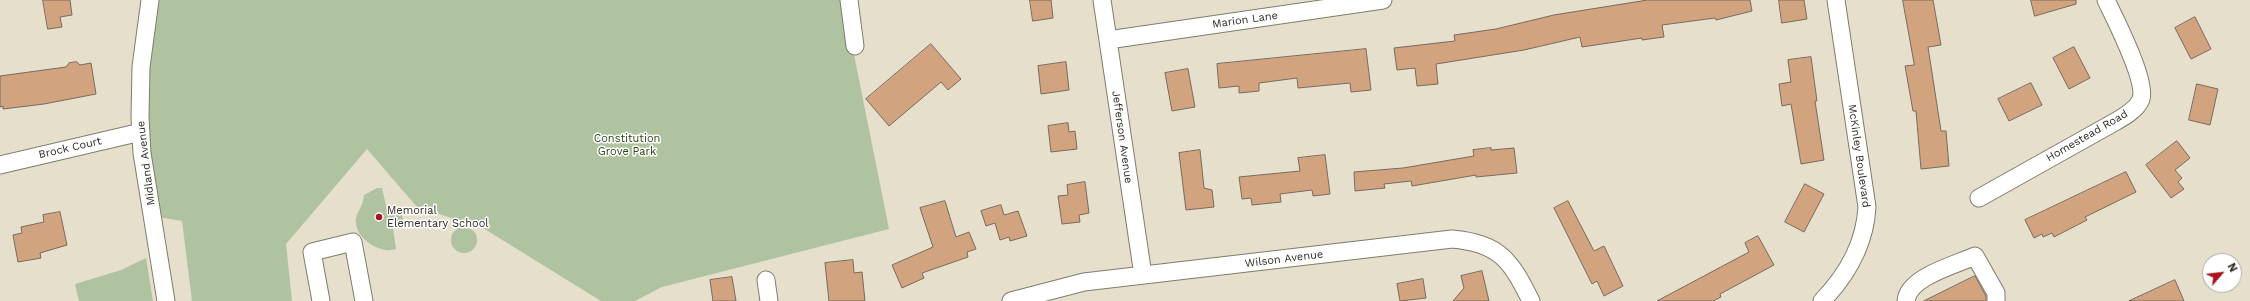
<!DOCTYPE html>
<html>
<head>
<meta charset="utf-8">
<style>
  body { margin:0 }
  #map { position:relative; width:2250px; height:301px; overflow:hidden; background:#e5dfcc; font-family:"Work Sans",sans-serif }
  canvas { display:block }
  .north { position:absolute; left:2202px; top:253px; width:40px; height:40px; box-sizing:border-box; background:#fff; border:1px solid #abaaa7; border-radius:50%; rotate:62deg; font-size:11px; font-weight:700; line-height:16px; text-align:center; color:#2c2a22 }
  .north::after { content:''; display:block; margin:auto; width:14px; height:18px; background:#a91420; clip-path:polygon(50% 0,100% 100%,50% 72%,0 100%) }
</style>
</head>
<body>
<div id="map">
<canvas width="2250" height="301"></canvas>
<div class="north">N</div>
</div>
<script>
const context = document.querySelector('canvas').getContext('2d');
context.lineJoin = 'round';
function fillPath(path, color) {
  context.fillStyle = color;
  context.fill(path, 'evenodd');
}
function trace(path, color, width, dash) {
  context.strokeStyle = color;
  context.lineWidth = width;
  context.lineCap = dash ? 'butt' : 'round';
  context.setLineDash(dash || []);
  context.stroke(path);
}
function drawText(font, color, halo, rows, align = 'center') {
  context.font = font + ' "Work Sans",sans-serif';
  context.lineWidth = 3;
  context.setLineDash([]);
  context.textBaseline = 'middle';
  context.strokeStyle = halo;
  context.fillStyle = color;
  for (const [text, x, y, turn = 0] of rows) {
    context.save();
    context.translate(x, y);
    context.rotate((+turn || 0) * Math.PI / 180);
    context.textAlign = isNaN(turn) ? turn : align;
    if (halo) context.strokeText(text, 0, 0);
    context.fillText(text, 0, 0);
    context.restore();
  }
}
const green = new Path2D(`
  M 150,0 L 843,0 L 889,229 L 662,287 L 635,301 L 601,301 L 483,228 L 417,207 L 367,149 L 286,244 L 292,301 L 192,301 L 182,221 L 152,216 L 142,153 Z
  M 377,188 L 382,188 L 388,214 L 398,212 L 402,215 L 404,223 L 393,228 L 396,249 C 379,255 353,236 356,219 C 357,210 363,208 364,195 Z
  M451 240a13 13 0 1 1 26 0a13 13 0 1 1-26 0Z
  M 146,258 L 153,301 L 79,301 L 75,284 L 121,270 Z`);
const building = new Path2D(`
  M 43,0 L 70,0 L 72,15 L 60,17 L 62,27 L 48,29 Z
  M 1030,0 L 1051,0 L 1053,18 L 1033,21 Z
  M 1648,0 L 1750,0 L 1752,11 L 1716,20 L 1715,18 L 1662,25 L 1664,37 L 1642,40 L 1642,38 L 1582,47 L 1580,37 L 1524,50 L 1436,64 L 1438,84 L 1417,86 L 1415,68 L 1397,70 L 1394,48 L 1455,41 L 1454,35 L 1496,29 L 1554,15 Z
  M 1779,0 L 1804,0 L 1807,19 L 1782,23 Z
  M 1903,0 L 1933,0 L 1941,45 L 1928,47 L 1941,131 L 1946,131 L 1949,166 L 1921,169 L 1916,111 L 1913,111 L 1905,66 L 1914,65 Z
  M 2031,0 L 2076,0 L 2076,4 L 2035,16 Z
  M 2195,17 L 2211,49 L 2191,59 L 2175,28 Z
  M 931,44 L 961,79 L 948,90 L 941,82 L 889,126 L 866,99 Z
  M 2074,47 L 2090,78 L 2069,89 L 2053,58 Z
  M 1366,49 L 1371,90 L 1351,92 L 1350,83 L 1298,88 L 1297,78 L 1259,83 L 1259,91 L 1239,93 L 1239,86 L 1219,88 L 1217,64 Z
  M 1811,57 L 1817,101 L 1815,101 L 1824,160 L 1801,164 L 1791,104 L 1782,106 L 1779,84 L 1791,82 L 1788,60 Z
  M 77,62 L 80,65 L 91,63 L 96,94 L 44,104 L 3,109 L 3,106 L 0,107 L 0,76 L 66,67 L 69,63 Z
  M 1066,62 L 1069,90 L 1041,94 L 1038,66 Z
  M 1188,69 L 1195,107 L 1172,111 L 1165,73 Z
  M 2031,83 L 2042,105 L 2009,121 L 1998,99 Z
  M 2197,84 L 2218,89 L 2210,125 L 2189,120 Z
  M 1068,123 L 1069,132 L 1075,131 L 1077,149 L 1051,152 L 1048,126 Z
  M 2177,141 L 2190,158 L 2175,170 L 2182,178 L 2178,182 L 2184,189 L 2171,198 L 2146,165 Z
  M 1491,148 L 1491,150 L 1514,148 L 1517,173 L 1476,177 L 1476,175 L 1412,186 L 1411,181 L 1384,184 L 1385,188 L 1355,191 L 1354,172 L 1403,168 L 1474,156 L 1473,150 Z
  M 1200,150 L 1204,188 L 1212,190 L 1214,207 L 1186,210 L 1179,153 Z
  M 1325,155 L 1330,194 L 1313,196 L 1312,190 L 1280,194 L 1281,202 L 1252,205 L 1251,198 L 1242,199 L 1239,177 L 1300,171 L 1298,158 Z
  M 2126,172 L 2136,192 L 2085,217 L 2087,220 L 2054,237 L 2052,233 L 2043,237 L 2042,234 L 2034,238 L 2025,220 Z
  M 1085,182 L 1089,213 L 1079,215 L 1080,222 L 1062,224 L 1058,196 L 1068,195 L 1067,185 Z
  M 1805,184 L 1824,194 L 1804,232 L 1785,222 Z
  M 945,201 L 956,237 L 969,232 L 976,249 L 967,252 L 968,257 L 922,273 L 924,278 L 902,288 L 892,265 L 933,247 L 920,208 Z
  M 1568,201 L 1594,251 L 1604,246 L 1623,286 L 1604,296 L 1597,281 L 1592,284 L 1554,208 Z
  M 1001,205 L 1004,215 L 1018,211 L 1027,236 L 1010,241 L 1009,237 L 1000,240 L 995,223 L 986,226 L 981,211 Z
  M 60,212 L 67,245 L 40,253 L 41,258 L 18,262 L 13,235 L 22,233 L 21,227 L 44,222 L 43,215 Z
  M 1758,236 L 1774,265 L 1720,294 L 1721,297 L 1713,301 L 1657,301 L 1749,252 L 1745,243 Z
  M 853,260 L 854,273 L 862,272 L 865,301 L 829,301 L 825,263 Z
  M 1482,271 L 1489,301 L 1453,301 L 1464,288 L 1461,276 Z
  M 1975,276 L 1986,296 L 1986,301 L 1924,301 Z
  M 732,277 L 736,301 L 713,301 L 710,280 Z
  M 1423,279 L 1426,298 L 1400,301 L 1397,284 Z
  M 2175,280 L 2184,301 L 2129,301 Z`);
const minor = new Path2D(`
  M 150,0 L 141,67 L 140,117 L 142,153 L 166,301
  M 849,0 L 855,46
  M 1102,0 L 1143,275
  M 1108,40 L 1383,0
  M 0,165 L 141,132
  M 1979,198 L 2113,123 C 2122,118 2137,110 2141,99 C 2147,81 2115,19 2106,0
  M 766,280 L 769,301
  M 321,301 L 312,252 L 353,242 L 364,301
  M 1011,301 L 1084,282 L 1452,239 C 1500,243 1511,261 1531,301
  M 1822,301 C 1848,274 1865,244 1867,207 L 1836,0
  M 1906,301 C 1908,277 1955,265 1975,256 L 1996,293 L 1996,301`);
const markers = [
  [379,217,4,"#a91420"]
];
const streetNames = [
  ["Marion Lane",1245,20,-8],
  ["Homestead Road",2087,136,-30],
  ["Jefferson Avenue",1122,137,82],
  ["Brock Court",70,148,-13],
  ["McKinley Boulevard",1859,156,82],
  ["Midland Avenue",146,163,-97],
  ["Wilson Avenue",1284,259,-7]
];
const parkNames = [
  ["Constitution",627,139],
  ["Grove Park",627,152]
];
const poiNames = [
  ["Memorial",387,211],
  ["Elementary School",387,224]
];
fillPath(green, '#afc3a1');
fillPath(building, '#d2a37f');
trace(building, '#796a5e', 1);
trace(minor, '#817c6b', 19);
trace(minor, '#fff', 17);
for (const [x, y, r, color] of markers) {
  const dot = new Path2D();
  dot.arc(x, y, r, 0, 2 * Math.PI);
  context.fillStyle = color;
  context.fill(dot);
  trace(dot, '#fff', 1.5);
}
drawText('11px', '#2c2a22', '#fff', streetNames);
drawText('11px', '#2a4512', '#fff', parkNames);
drawText('11px', '#2c2a22', '#fff', poiNames, 'left');
</script>
</body>
</html>
